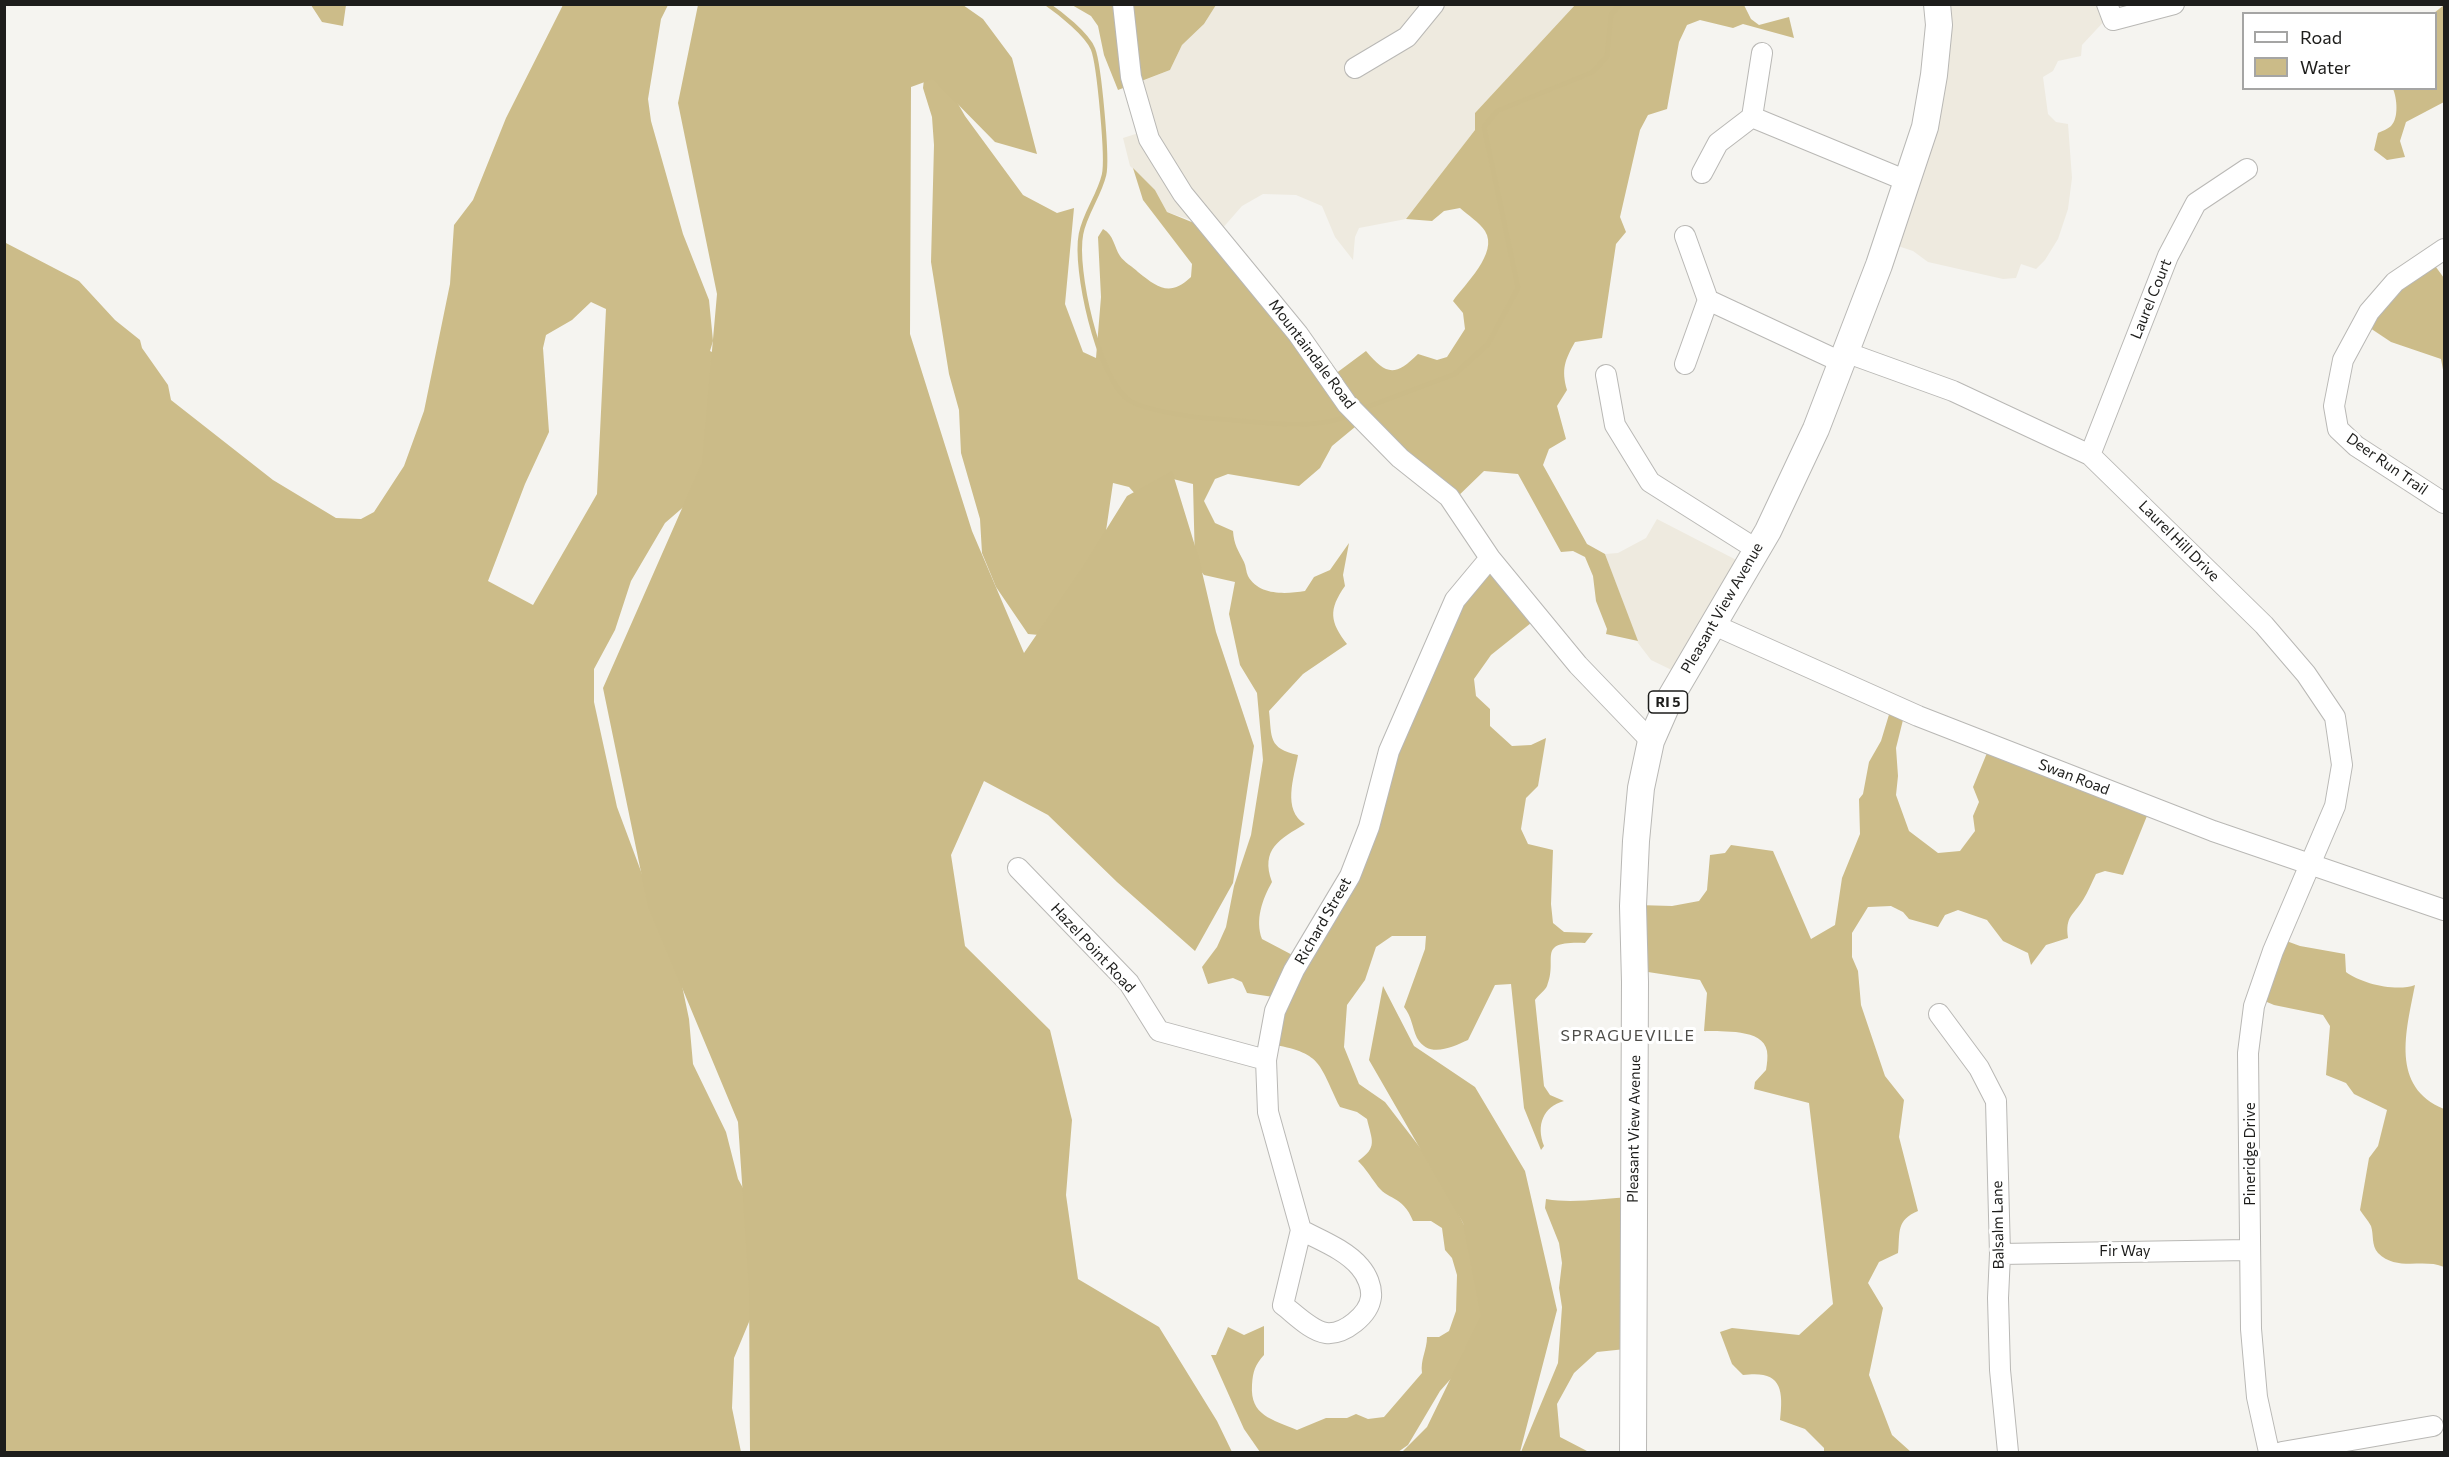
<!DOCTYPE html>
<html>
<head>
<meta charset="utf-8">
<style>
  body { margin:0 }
  #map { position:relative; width:2449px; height:1457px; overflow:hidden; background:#f5f4f0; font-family:Commissioner,sans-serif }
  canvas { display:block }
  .frame { position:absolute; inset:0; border:6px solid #1d1d1b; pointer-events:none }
  .legend { position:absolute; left:2242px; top:12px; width:195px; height:78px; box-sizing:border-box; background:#fff; border:2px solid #a5a5a4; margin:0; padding:8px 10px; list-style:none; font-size:18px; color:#1d1d1b }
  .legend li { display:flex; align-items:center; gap:12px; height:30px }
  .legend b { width:30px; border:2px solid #a5a5a4 }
</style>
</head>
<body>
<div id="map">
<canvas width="2449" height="1457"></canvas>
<div class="frame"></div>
<ul class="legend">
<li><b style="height:8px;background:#fff"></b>Road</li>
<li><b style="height:16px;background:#cbbb88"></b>Water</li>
</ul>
</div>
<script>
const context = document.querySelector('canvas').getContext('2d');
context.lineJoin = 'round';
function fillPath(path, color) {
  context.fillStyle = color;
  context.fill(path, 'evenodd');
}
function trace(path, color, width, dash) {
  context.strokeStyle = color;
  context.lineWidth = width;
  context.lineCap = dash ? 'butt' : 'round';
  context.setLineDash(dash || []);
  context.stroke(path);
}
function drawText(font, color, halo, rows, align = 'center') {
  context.font = font + ' Commissioner,sans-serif';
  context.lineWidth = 6;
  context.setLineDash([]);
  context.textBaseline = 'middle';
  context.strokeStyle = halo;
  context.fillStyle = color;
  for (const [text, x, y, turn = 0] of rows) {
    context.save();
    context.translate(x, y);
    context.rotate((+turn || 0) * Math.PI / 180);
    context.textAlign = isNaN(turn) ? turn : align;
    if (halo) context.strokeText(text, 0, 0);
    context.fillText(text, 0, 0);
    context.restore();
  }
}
const built = new Path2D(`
  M 1216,5 L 1575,5 L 1475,113 L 1475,130 L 1406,219 L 1359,228 L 1355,237 L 1353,260 L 1335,237 L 1322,206 L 1296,195 L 1263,194 L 1242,206 L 1221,230 L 1167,212 L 1155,190 L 1130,166 L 1123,138 L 1145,131 L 1132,85 L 1170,70 L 1182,45 L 1204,24 Z
  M 1936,5 L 2107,5 L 2109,16 L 2082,45 L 2081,56 L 2058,61 L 2053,71 L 2043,77 L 2048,114 L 2056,122 L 2068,124 L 2072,178 L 2068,209 L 2058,239 L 2045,260 L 2036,269 L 2021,264 L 2016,278 L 2003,279 L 1928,262 L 1913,251 L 1889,243 L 1927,126 Z
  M 1657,519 L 1748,566 L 1682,675 L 1651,660 L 1638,643 L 1605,554 L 1618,553 L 1646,538 Z`);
const forest = new Path2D(`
  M 311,5 L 346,5 L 343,26 L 322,22 Z
  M 563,5 L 668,5 L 661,19 L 648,99 L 651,121 L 683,234 L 709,300 L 713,341 L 710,351 L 716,354 L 702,491 L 665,523 L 631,581 L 615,630 L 594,669 L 594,702 L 617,807 L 680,976 L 689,1019 L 693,1064 L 726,1132 L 738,1179 L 761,1221 L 764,1286 L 734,1358 L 732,1408 L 741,1452 L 5,1452 L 4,242 L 79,281 L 115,320 L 140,340 L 142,348 L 168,385 L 171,400 L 273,480 L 336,518 L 361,519 L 374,512 L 404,466 L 424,411 L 450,284 L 454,225 L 473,200 L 506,118 ZM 591,302 L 606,309 L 597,494 L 533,605 L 488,581 L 525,484 L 549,432 L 543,348 L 546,335 L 572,320 Z
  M 1072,5 L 1216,5 L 1204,24 L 1182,45 L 1170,70 L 1118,90 L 1104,55 L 1098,26 L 1091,16 Z
  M 1575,5 L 1744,5 L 1751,19 L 1759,25 L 1789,17 L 1794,38 L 1743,24 L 1733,28 L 1700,20 L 1687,25 L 1679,42 L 1667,109 L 1648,115 L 1640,130 L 1620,217 L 1626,232 L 1616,244 L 1602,338 L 1575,342 C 1565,360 1561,369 1567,390 L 1557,406 L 1566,439 L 1549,449 L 1543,465 L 1587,544 L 1605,554 L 1638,641 L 1606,634 L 1607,629 L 1596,601 L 1593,576 L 1585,557 L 1573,551 L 1561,552 L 1518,474 L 1484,471 L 1452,502 L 1361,422 L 1332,446 L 1320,468 L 1299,486 L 1228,474 L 1215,479 L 1204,501 L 1215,523 L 1233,531 C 1234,545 1238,550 1244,562 C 1246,566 1246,572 1248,576 C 1259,596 1286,594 1305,591 L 1314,577 L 1330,570 L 1349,543 L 1343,575 L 1345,586 C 1328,610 1330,622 1347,644 L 1303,674 L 1269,711 C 1272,738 1268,748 1298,755 C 1294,778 1282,810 1305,824 C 1280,839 1260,849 1272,882 C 1262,900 1255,920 1262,939 L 1300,959 L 1336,901 L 1452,608 L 1488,562 L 1536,619 L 1491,655 L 1474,679 L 1476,696 L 1490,709 L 1490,726 L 1512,746 L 1531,745 L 1546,738 L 1538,786 L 1526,798 L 1521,829 L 1528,844 L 1553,850 L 1551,904 L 1553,923 L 1564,932 L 1593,933 L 1585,943 C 1534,941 1559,958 1547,986 C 1545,991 1538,995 1535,1000 L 1544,1086 L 1550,1095 L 1564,1101 C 1543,1107 1536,1125 1544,1146 L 1541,1150 L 1524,1108 L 1511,984 L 1495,985 L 1468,1040 C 1452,1047 1429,1059 1417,1038 C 1412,1027 1412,1017 1404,1007 L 1425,949 L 1426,936 L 1392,936 L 1376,947 L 1365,980 L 1347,1005 L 1344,1047 L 1359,1084 L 1385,1102 L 1438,1171 L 1475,1248 L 1485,1320 L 1456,1373 L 1440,1391 L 1408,1445 L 1398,1452 L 1260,1452 L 1244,1429 L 1211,1355 L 1216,1355 L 1228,1327 L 1244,1335 L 1264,1326 L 1264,1355 C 1255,1365 1253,1371 1252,1385 C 1250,1416 1272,1419 1297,1430 L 1326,1418 L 1347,1418 L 1356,1414 L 1368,1419 L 1384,1417 L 1422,1373 C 1420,1360 1427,1350 1427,1337 L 1439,1337 L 1449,1331 L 1456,1311 L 1457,1275 L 1452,1258 L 1445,1250 L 1442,1228 L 1431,1221 L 1413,1221 C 1403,1195 1386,1200 1376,1184 C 1370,1176 1366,1169 1358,1161 C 1378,1147 1372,1141 1367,1119 L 1357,1112 L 1340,1107 C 1318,1062 1322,1053 1270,1044 L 1280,998 L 1247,993 L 1242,982 L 1233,978 L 1208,984 L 1202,967 L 1217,947 L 1226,927 L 1234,886 L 1251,835 L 1263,760 L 1257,693 L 1240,665 L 1229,614 L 1235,582 L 1204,575 L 1195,564 L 1193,484 L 1169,478 L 1138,497 L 1129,487 L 1113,483 L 1095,606 L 1072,638 L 1028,634 L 996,587 L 982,553 L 980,519 L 961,453 L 959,410 L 949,374 L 931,262 L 934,145 L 932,117 L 923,88 L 925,70 L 945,81 L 965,116 L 1023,195 L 1057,213 L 1074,208 L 1065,304 L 1083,352 L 1096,358 L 1101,297 L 1098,237 L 1103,229 C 1114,235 1114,247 1120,256 C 1124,262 1133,267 1138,272 C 1158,288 1170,297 1191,277 L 1192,264 L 1143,200 L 1133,168 L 1155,190 L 1167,212 L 1199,225 L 1331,377 L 1366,351 C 1386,375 1395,377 1418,354 L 1437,360 L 1447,357 L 1465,329 L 1463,313 L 1453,301 C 1464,285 1499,253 1485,231 C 1480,223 1468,215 1460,208 L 1444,211 L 1432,221 L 1406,219 L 1475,130 L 1475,113 Z
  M 2444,5 L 2444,102 L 2406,122 L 2400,141 L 2405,157 L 2387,160 L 2374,150 L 2378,133 C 2382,131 2388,129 2391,126 C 2399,118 2397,98 2393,89 L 2436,88 L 2434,13 Z
  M 2430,259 L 2444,278 L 2444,375 L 2441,359 L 2391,342 L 2364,324 Z
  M 1891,708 L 1904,716 L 1896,748 L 1898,776 L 1896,795 L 1909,831 L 1938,853 L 1960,851 L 1975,831 L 1973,816 L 1979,802 L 1973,787 L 1989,748 L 2149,811 L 2123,875 L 2105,871 L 2096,874 C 2092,882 2088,892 2083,900 C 2073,916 2065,916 2068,938 L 2046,945 L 2031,965 L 2028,953 L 2003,941 L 1987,920 L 1958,910 L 1945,915 L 1938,927 L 1909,919 L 1903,912 L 1891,906 L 1868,907 L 1852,933 L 1852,957 L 1858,971 L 1861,1005 L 1885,1076 L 1904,1100 L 1899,1137 L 1918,1211 C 1896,1220 1900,1232 1898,1253 L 1879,1262 L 1868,1283 L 1883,1308 L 1869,1375 L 1892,1435 L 1911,1452 L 1824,1452 L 1824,1448 L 1805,1429 L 1780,1420 C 1784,1387 1780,1370 1743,1375 L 1732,1364 L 1720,1332 L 1732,1328 L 1799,1335 L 1833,1304 L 1809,1103 L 1754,1089 L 1755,1082 L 1766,1070 C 1767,1064 1768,1057 1767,1051 C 1763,1028 1722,1032 1704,1031 L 1707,993 L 1700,980 L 1635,970 L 1637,905 L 1672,906 L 1699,901 L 1707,890 L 1710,855 L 1725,853 L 1731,845 L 1773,851 L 1811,939 L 1835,925 L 1842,878 L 1860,834 L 1859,799 L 1863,794 L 1869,762 L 1881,741 Z
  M 2281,939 L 2300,946 L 2345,954 L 2346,972 C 2362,984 2397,992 2415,985 C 2406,1031 2390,1087 2444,1109 L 2444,1267 C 2423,1258 2397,1272 2378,1253 C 2371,1245 2374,1235 2371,1226 C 2368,1220 2363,1215 2360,1210 L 2369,1158 L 2378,1146 L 2387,1110 L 2354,1094 L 2346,1083 L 2326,1075 L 2330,1026 L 2323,1015 L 2274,1005 L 2260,999 Z
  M 1632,1197 L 1635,1348 L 1597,1352 L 1574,1373 L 1557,1404 L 1560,1437 L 1587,1451 L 1521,1452 L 1558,1363 L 1562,1307 L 1559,1288 L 1562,1263 L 1559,1243 L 1545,1208 L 1546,1199 C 1574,1204 1603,1198 1632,1197 Z`);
const water = new Path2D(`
  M 698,5 L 963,5 L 983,19 L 1012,58 L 1037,154 L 995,142 L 933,79 L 911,87 L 910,334 L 972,531 L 1024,653 L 1083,567 L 1127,496 L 1172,471 L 1199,559 L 1216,632 L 1254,746 L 1233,883 L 1195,951 L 1117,882 L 1048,815 L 984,781 L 951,855 L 965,946 L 1050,1030 L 1072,1120 L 1066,1195 L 1078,1279 L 1159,1327 L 1217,1421 L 1232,1452 L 750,1452 L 749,1288 L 738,1122 L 648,906 L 603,688 L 702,463 L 717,294 L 678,103 Z
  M 1383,986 L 1414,1046 L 1475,1087 L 1525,1171 L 1557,1310 L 1520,1452 L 1402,1452 L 1427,1427 L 1481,1316 L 1463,1223 L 1369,1060 Z`);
const stream = new Path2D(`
  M 1047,4 C 1060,13 1087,34 1093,49 C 1099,64 1108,159 1104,175 C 1099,196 1085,213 1081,234 C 1074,269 1098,374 1126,398 C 1141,411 1198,418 1218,419 C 1257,421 1314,432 1349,415
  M 1359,410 L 1455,374 L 1488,344 L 1518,288 L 1484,127 L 1497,111 L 1593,72 L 1607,56 L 1611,15 L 1620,4`);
const minor = new Path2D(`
  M 1123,4 L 1131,77 L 1149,139 L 1183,194 L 1298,334 L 1347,404 L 1400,458 L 1449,497 L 1490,558 L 1578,665 L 1651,741
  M 2107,4 L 2113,20 L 2174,4
  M 1762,53 L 1752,117 L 1907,181
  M 1355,68 L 1407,37 L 1434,4
  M 1702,173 L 1718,143 L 1752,117
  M 1685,236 L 1708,300 L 1841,362
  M 2444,249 L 2395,282 L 2369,312 L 2343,360 L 2334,406 L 2338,429 L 2356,446 L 2444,503
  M 1845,352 L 1953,391 L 2090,455 L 2264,625 L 2306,674 L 2335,717 L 2342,765 L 2335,806 L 2273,951 L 2254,1006 L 2248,1053 L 2251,1329 L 2257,1397 L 2269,1452
  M 1685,364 L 1708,300
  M 1606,375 L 1615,425 L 1650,482 L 1756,549
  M 2090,455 L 2168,256 L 2196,203 L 2247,169
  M 1712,624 L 1918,716 L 2213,831 L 2444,910
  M 1018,868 L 1129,983 L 1159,1031 L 1266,1060
  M 1939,1014 L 1979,1068 L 1996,1101 L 2000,1254 L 1998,1298 L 2000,1370 L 2008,1452
  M 1301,1230 C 1320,1240 1346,1250 1360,1267 C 1367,1275 1372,1287 1371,1297 C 1369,1315 1344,1335 1326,1333 C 1311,1331 1295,1314 1283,1305 L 1301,1230 L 1268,1112 L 1266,1060 L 1275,1011 L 1294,970 L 1350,876 L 1369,827 L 1389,751 L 1455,600 L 1490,558
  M 2000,1254 L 2249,1250
  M 2282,1452 L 2433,1426`);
const major = new Path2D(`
  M 1633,1452 L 1635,982 L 1633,906 L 1636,841 L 1641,788 L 1651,741 L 1669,700 L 1768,531 L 1816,429 L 1879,265 L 1925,127 L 1934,75 L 1939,25 L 1937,4`);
const shields = [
  [1668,702,39]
];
const shieldNames = [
  ["RI 5",1668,702]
];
const streetNames = [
  ["Laurel Court",2151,299,-68],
  ["Mountaindale Road",1312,354,53],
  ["Deer Run Trail",2387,464,35],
  ["Laurel Hill Drive",2179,541,45],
  ["Pleasant View Avenue",1722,608,-60],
  ["Swan Road",2074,777,21],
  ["Richard Street",1323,921,-60],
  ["Hazel Point Road",1093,948,47],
  ["Pleasant View Avenue",1634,1129,-89],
  ["Pineridge Drive",2250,1154,-90],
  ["Balsalm Lane",1998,1225,-91],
  ["Fir Way",2125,1251]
];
const neighbourhoodNames = [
  ["SPRAGUEVILLE",1628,1036]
];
fillPath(built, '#eeeadf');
fillPath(forest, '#ccbc89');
fillPath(water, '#cbbb88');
trace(stream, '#cbbb88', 4.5);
trace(minor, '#b9b8b5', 22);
trace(major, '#b9b8b5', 28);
trace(minor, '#fff', 20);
trace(major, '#fff', 26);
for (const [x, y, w] of shields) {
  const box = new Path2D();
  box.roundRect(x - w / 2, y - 11, w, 22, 4.5);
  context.fillStyle = '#fff';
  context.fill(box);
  trace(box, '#1d1d1b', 1.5);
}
drawText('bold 14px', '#1d1d1b', null, shieldNames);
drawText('15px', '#1d1d1b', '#fff', streetNames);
context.letterSpacing = '1.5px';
drawText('16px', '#4e4d49', '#fff', neighbourhoodNames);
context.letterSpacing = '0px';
</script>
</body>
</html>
